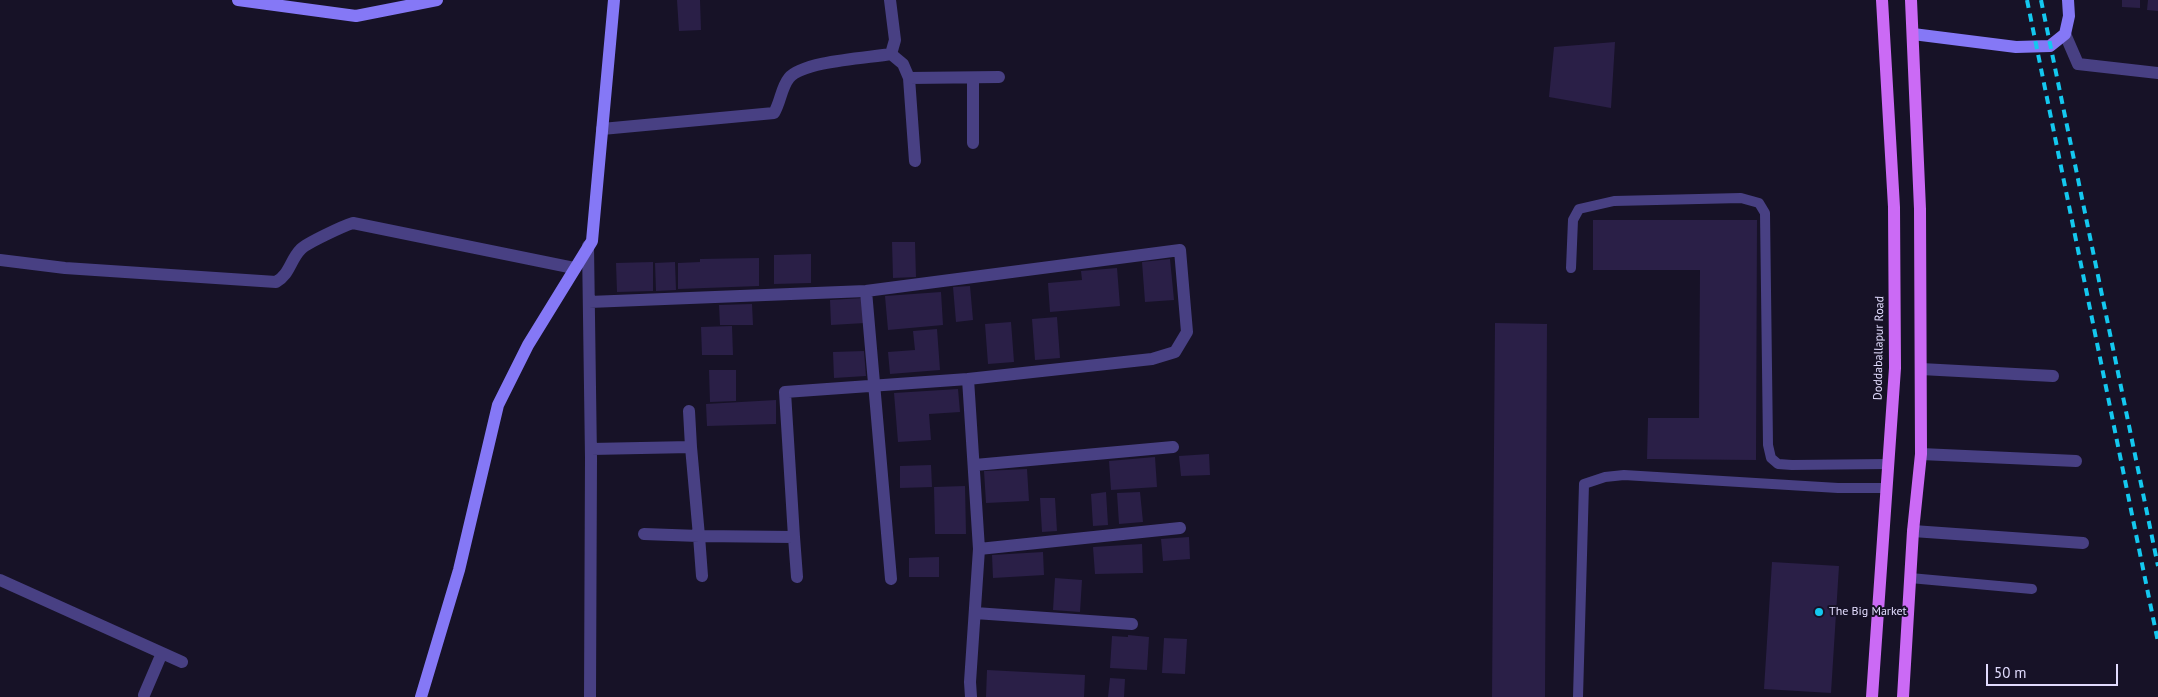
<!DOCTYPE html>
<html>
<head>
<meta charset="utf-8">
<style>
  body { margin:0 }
  #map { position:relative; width:2158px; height:697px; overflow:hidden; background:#171227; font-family:"PT Sans",sans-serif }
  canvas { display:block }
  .scale { position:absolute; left:1986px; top:664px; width:132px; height:22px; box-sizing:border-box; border:2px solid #e1dbfd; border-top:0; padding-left:6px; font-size:15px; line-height:18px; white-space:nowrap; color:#e1dbfd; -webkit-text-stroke:4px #171227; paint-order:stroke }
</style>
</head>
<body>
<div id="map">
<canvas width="2158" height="697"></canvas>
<div class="scale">50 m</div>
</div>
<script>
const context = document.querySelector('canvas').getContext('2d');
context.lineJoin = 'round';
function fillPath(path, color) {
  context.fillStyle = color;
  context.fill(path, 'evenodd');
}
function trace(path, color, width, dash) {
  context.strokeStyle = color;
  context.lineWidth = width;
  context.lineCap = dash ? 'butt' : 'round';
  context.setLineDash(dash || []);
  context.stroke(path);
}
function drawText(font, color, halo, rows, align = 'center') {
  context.font = font + ' "PT Sans",sans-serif';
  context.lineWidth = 4;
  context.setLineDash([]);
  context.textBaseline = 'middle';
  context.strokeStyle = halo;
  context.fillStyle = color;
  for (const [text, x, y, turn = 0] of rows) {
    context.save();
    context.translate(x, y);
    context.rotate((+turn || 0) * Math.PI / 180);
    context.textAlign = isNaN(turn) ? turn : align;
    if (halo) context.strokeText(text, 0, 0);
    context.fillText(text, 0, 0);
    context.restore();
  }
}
const building = new Path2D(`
  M 677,0 L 700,0 L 701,30 L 679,31 Z
  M 2122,0 L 2140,0 L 2140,8 L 2122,7 Z
  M 2148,0 L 2158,0 L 2158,11 L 2147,10 Z
  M 1615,42 L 1611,108 L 1549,97 L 1554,47 Z
  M 1593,220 L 1757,220 L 1756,460 L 1647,459 L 1648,418 L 1699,418 L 1700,270 L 1593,270 Z
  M 892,242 L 915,242 L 916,277 L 893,278 Z
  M 811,254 L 811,283 L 774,284 L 774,255 Z
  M 759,258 L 759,286 L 678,289 L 678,263 L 700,262 L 700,259 Z
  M 1170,259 L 1174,300 L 1145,302 L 1142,262 Z
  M 653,262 L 653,291 L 617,292 L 616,263 Z
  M 675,262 L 676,290 L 656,291 L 655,263 Z
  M 1117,268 L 1120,306 L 1050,312 L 1048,283 L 1082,280 L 1081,271 Z
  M 970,286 L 973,320 L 956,322 L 953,287 Z
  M 941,292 L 943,325 L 888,330 L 885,296 Z
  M 863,298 L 865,323 L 831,325 L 830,300 Z
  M 752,304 L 753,325 L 720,325 L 719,305 Z
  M 1057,317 L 1060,358 L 1035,360 L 1032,319 Z
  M 1011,322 L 1014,362 L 988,364 L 985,324 Z
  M 1495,323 L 1547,324 L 1545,697 L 1492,697 Z
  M 732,326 L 733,355 L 702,355 L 701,327 Z
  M 937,329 L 940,370 L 890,374 L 888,352 L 915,350 L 913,331 Z
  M 864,351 L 866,376 L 834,378 L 833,352 Z
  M 709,370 L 736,370 L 736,401 L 710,402 Z
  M 958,389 L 960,412 L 929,414 L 931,440 L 898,442 L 894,393 Z
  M 776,400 L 776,424 L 707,426 L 706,404 Z
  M 1209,454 L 1210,475 L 1181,476 L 1179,456 Z
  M 1155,457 L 1157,487 L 1111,490 L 1109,461 Z
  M 931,465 L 932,487 L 900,488 L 900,466 Z
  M 1027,469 L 1029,501 L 986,503 L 984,471 Z
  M 965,486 L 966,534 L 935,534 L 934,487 Z
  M 1106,492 L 1108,525 L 1093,526 L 1091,494 Z
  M 1140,492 L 1143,522 L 1119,524 L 1117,493 Z
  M 1040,498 L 1055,498 L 1057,531 L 1042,532 Z
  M 1189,537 L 1190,559 L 1163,561 L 1161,539 Z
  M 1142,544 L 1143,573 L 1095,574 L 1093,547 Z
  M 1043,552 L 1044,575 L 993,578 L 992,555 Z
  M 939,557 L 939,577 L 909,577 L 909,558 Z
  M 1772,562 L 1839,566 L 1831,693 L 1764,689 Z
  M 1055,578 L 1082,580 L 1080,612 L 1053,610 Z
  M 1128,635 L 1149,637 L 1147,670 L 1110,668 L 1112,636 L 1128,637 Z
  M 1164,638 L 1187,639 L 1185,674 L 1162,673 Z
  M 987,670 L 1085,675 L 1084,697 L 986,697 Z
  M 1110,678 L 1125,679 L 1124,697 L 1108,697 Z`);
const lane = new Path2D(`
  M 1571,268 L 1573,220 L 1579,209 L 1614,201 L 1741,198 L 1759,203 L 1765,213 L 1768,445 L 1771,458 L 1778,464 L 1792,465 L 1888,464
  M 1910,578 L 2032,589
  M 1578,697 L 1584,484 L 1605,477 L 1624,475 L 1838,488 L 1885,488`);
const street = new Path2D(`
  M 2065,34 L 2078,64 L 2158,73
  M 891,54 L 903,64 L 909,78 L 915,161
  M 909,78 L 999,77
  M 602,129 L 774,113 C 781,101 781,88 789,78 C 803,61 868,58 891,54 L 895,40 L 890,0
  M 973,143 L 973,78
  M 588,246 L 591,458 L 590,697
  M 0,260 L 65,268 L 276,282 C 290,274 290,260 301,249 C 307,243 343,226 353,223 L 574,268
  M 866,291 L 891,579
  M 589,302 L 866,291 L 1180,250 L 1187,332 L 1175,352 L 1152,359 L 968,379
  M 1921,369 L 2053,376
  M 689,411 L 691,447
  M 591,449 L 691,447 L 699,536 L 644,534
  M 1921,454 L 2076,461
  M 975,465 L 1173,447
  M 1913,531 L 2083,543
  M 794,537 L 797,577
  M 979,549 L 1180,528
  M 702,576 L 699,536 L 794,537 L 785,392 L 968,379 L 979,549 L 970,682 L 971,697
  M 0,580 L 182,662
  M 975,613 L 1132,624
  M 144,695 L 162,653`);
const secondary = new Path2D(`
  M 238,0 L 356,16 L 437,0
  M 1913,34 L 2016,47 L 2050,46 L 2065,34 L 2069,16 L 2068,0
  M 421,697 L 459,570 L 498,405 L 528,345 L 592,241 L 614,0`);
const primary = new Path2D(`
  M 1872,697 L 1895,368 L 1894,207 L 1882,0
  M 1903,697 L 1913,531 L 1921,454 L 1920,209 L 1911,0`);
const rail = new Path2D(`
  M 2027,0 L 2158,642
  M 2041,0 L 2158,566`);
const markers = [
  [1819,612,5,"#14c8ef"]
];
const streetNames = [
  ["Doddaballapur Road",1879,348,-89]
];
const poiNames = [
  ["The Big Market",1829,612]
];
fillPath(building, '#2a1f47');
trace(lane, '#484083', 10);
trace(street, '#484083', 12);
trace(secondary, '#8578f6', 12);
trace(primary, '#cb6af5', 12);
trace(rail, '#14c8ef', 4, [8, 6]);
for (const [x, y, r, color] of markers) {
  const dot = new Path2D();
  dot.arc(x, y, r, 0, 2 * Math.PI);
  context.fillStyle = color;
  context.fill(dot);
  trace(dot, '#171227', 2);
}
drawText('12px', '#e1dbfd', '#171227', streetNames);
drawText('12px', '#e1dbfd', '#171227', poiNames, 'left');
</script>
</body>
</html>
